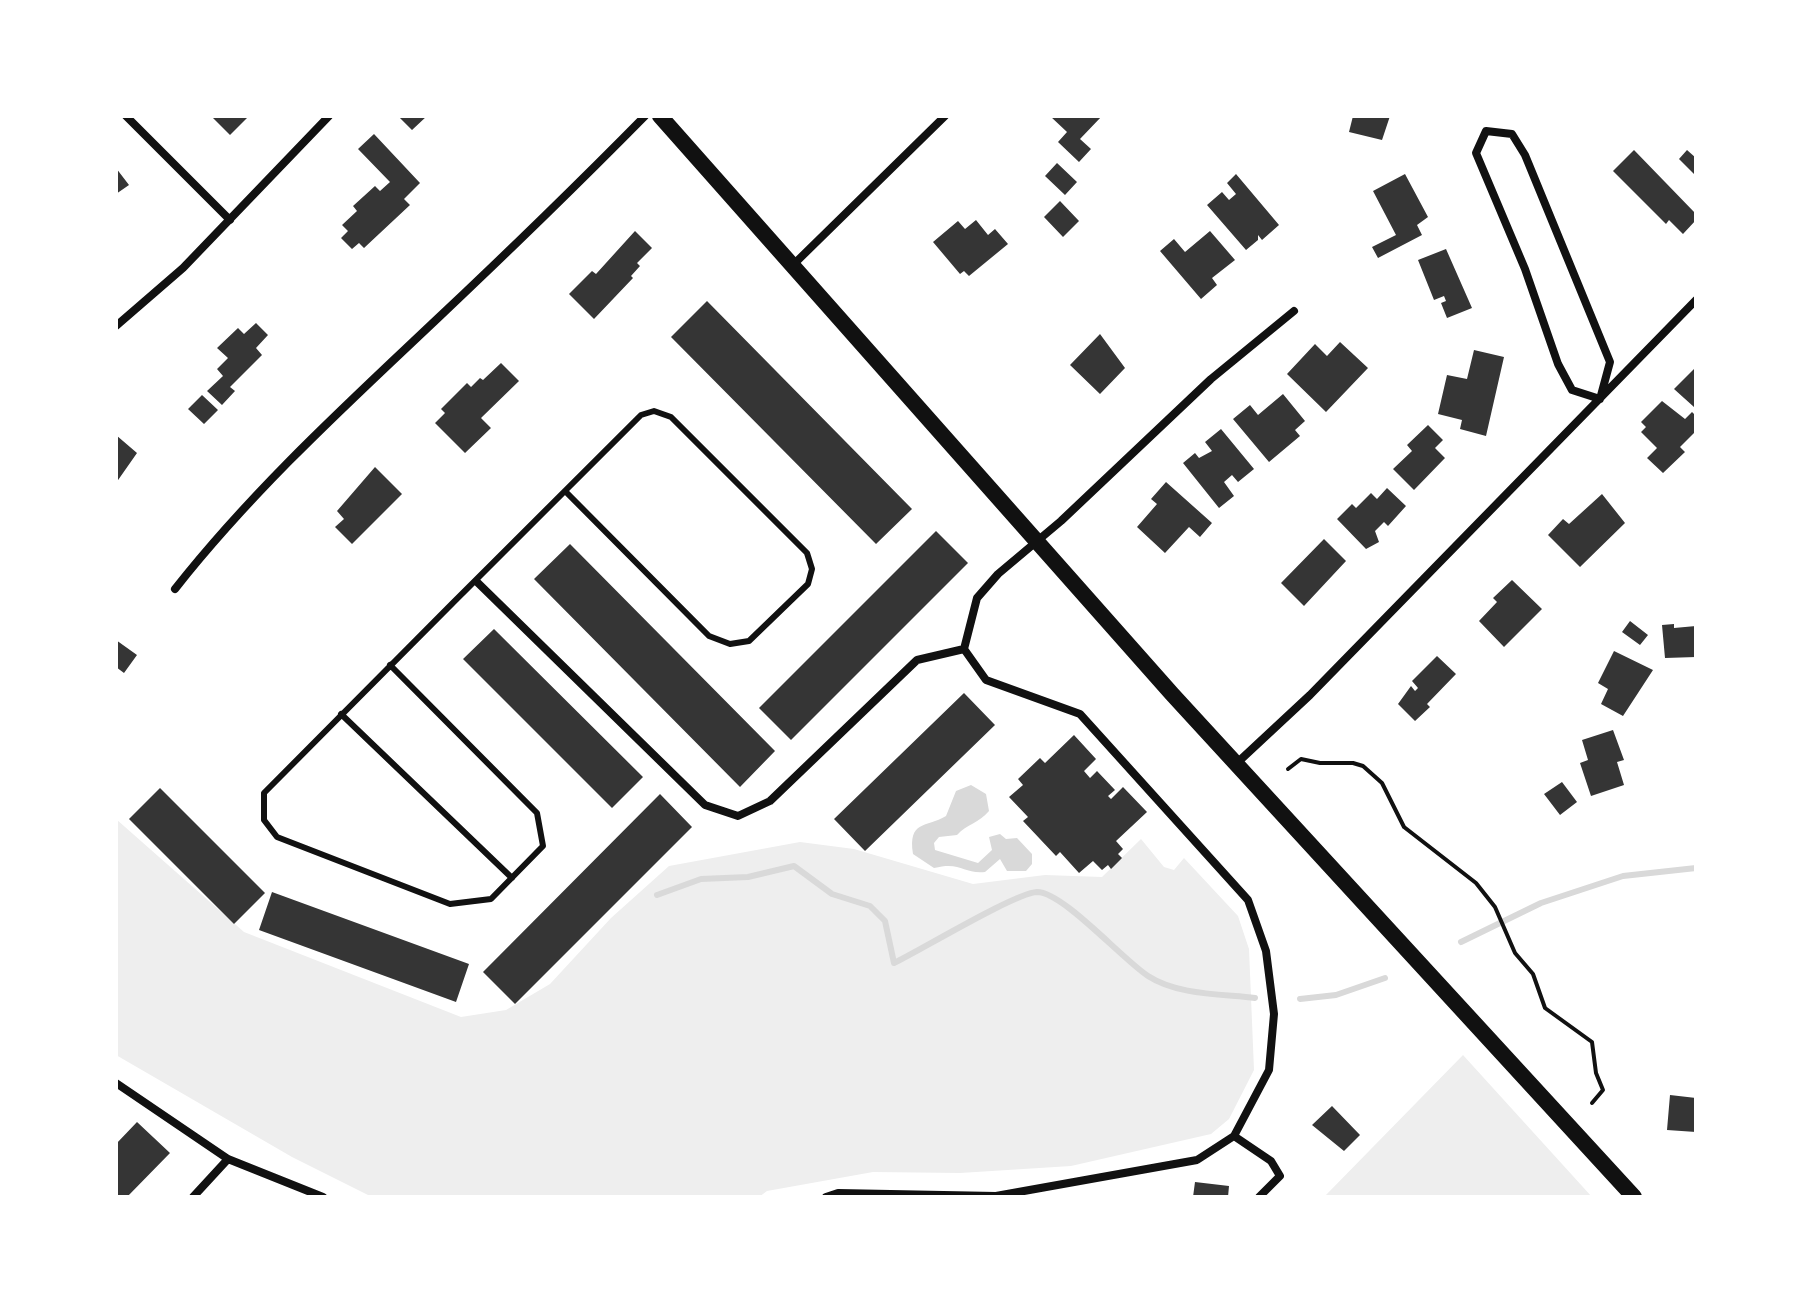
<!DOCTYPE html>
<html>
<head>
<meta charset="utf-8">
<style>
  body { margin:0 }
  #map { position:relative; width:1812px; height:1313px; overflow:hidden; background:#fff; font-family:"Alegreya Sans",sans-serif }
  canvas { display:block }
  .frame { position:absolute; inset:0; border:118px solid #fff; pointer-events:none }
</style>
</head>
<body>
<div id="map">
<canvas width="1812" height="1313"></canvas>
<div class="frame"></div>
</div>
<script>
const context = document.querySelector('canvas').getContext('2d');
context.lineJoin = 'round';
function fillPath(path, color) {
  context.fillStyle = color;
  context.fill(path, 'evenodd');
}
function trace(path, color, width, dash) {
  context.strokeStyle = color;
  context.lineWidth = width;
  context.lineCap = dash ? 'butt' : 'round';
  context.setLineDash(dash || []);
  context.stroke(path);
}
const green = new Path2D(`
  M 116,819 L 244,932 L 461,1017 L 506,1010 L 550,984 L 611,918 L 669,866 L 800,842 L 854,849 L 973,884 L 1045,875 L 1102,877 L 1141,839 L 1164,867 L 1174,870 L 1184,858 L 1238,916 L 1249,949 L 1254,1070 L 1229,1119 L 1211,1134 L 1071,1166 L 960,1173 L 873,1172 L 767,1191 L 759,1197 L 372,1197 L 292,1157 L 116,1055 Z
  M 1463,1055 L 1592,1197 L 1324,1197 Z`);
const water = new Path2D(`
  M 971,785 L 986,794 L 989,811 C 979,823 967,824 957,835 L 939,837 L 934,843 L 935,850 L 978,863 L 992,850 L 989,837 L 1000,834 L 1006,839 L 1017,838 L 1032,854 L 1032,864 L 1026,871 L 1007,871 L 1000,859 L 985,872 C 963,874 961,861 934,868 L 913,854 C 908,820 926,828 946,816 L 956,791 Z`);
const stream = new Path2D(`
  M 657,895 L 701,879 L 748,877 L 794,866 L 832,894 L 870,906 L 885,921 L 894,963 C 921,950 1015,893 1037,892 C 1063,892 1122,959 1148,976 C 1177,995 1221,994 1255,998
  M 1461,942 L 1541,903 L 1623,876 L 1696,868
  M 1300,999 L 1336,995 L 1385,978`);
const building = new Path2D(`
  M 211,116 L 249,116 L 230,135 Z
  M 398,116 L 427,116 L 412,130 Z
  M 1050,116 L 1102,116 L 1080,139 L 1091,149 L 1079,162 L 1058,142 L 1067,132 Z
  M 1353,116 L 1390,116 L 1382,140 L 1349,132 Z
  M 374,134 L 420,183 L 404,199 L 410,205 L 364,248 L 359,243 L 352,249 L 341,238 L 348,231 L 342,225 L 357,211 L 353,206 L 375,186 L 380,191 L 390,182 L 358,149 Z
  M 1634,150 L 1696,214 L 1696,220 L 1683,234 L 1669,220 L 1666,224 L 1613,171 Z
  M 1687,150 L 1696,158 L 1696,176 L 1679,159 Z
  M 1057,163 L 1077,182 L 1065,195 L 1045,176 Z
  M 116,168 L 129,185 L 116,194 Z
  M 1236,174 L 1279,225 L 1262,240 L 1258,235 L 1258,240 L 1246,250 L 1207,205 L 1222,192 L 1229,200 L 1236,194 L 1227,183 Z
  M 1405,174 L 1428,217 L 1417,225 L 1422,235 L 1378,258 L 1372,247 L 1396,235 L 1373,191 Z
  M 1060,201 L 1079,221 L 1063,237 L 1044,217 Z
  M 976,220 L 988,235 L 995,229 L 1008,244 L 969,276 L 964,271 L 960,274 L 933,242 L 958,221 L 965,229 Z
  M 635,231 L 652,248 L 637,263 L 640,266 L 631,276 L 633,278 L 594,319 L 569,294 L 592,271 L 596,274 Z
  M 1210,231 L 1235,260 L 1212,278 L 1217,285 L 1201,299 L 1160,251 L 1174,239 L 1185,252 Z
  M 1446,249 L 1472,308 L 1447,318 L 1441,303 L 1446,301 L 1444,296 L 1434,300 L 1418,260 Z
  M 707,301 L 912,509 L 876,544 L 671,337 Z
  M 256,323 L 268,335 L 256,348 L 262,355 L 230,387 L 235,391 L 222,405 L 207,391 L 223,376 L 217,369 L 228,358 L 217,348 L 238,328 L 244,334 Z
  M 1100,334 L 1125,368 L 1100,394 L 1070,365 Z
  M 1340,342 L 1368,368 L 1326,412 L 1287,374 L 1315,344 L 1327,356 Z
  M 1474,350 L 1504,357 L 1486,436 L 1460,429 L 1462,420 L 1438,414 L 1447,375 L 1467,379 Z
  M 501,363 L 519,381 L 481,418 L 491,428 L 465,453 L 435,423 L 445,413 L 441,409 L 467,383 L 471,387 L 480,378 L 483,380 Z
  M 1696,367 L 1696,405 L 1694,407 L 1674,389 Z
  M 1283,394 L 1305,421 L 1295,430 L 1300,436 L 1269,462 L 1233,419 L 1250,405 L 1258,415 Z
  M 202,395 L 218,410 L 204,424 L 188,409 Z
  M 1662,401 L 1685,419 L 1692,412 L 1696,416 L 1696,431 L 1680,447 L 1685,452 L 1663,473 L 1647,458 L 1657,448 L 1641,432 L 1646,427 L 1641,422 Z
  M 1428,425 L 1443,440 L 1435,448 L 1445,458 L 1414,490 L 1393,469 L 1412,451 L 1407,445 Z
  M 1221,429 L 1254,469 L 1238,482 L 1232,475 L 1224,482 L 1234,496 L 1219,508 L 1183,463 L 1195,453 L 1199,458 L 1212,451 L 1205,442 Z
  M 116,435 L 137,453 L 116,483 Z
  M 375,467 L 402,494 L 352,544 L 335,527 L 344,519 L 337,511 Z
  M 1166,482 L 1212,523 L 1200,537 L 1189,527 L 1165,553 L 1137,527 L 1157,504 L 1151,499 Z
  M 1387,488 L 1406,506 L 1388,526 L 1384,522 L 1375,531 L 1379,542 L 1366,549 L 1337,519 L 1352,504 L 1356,508 L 1371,493 L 1377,499 Z
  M 1602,494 L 1625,523 L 1580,567 L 1548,535 L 1563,519 L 1569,524 Z
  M 936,531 L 968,563 L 791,740 L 759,708 Z
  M 1324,539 L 1346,561 L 1304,606 L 1281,583 Z
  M 570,544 L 775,751 L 740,787 L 534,579 Z
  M 1512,580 L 1542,609 L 1504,647 L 1479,621 L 1497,602 L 1493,598 Z
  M 1630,621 L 1648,635 L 1640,645 L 1622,632 Z
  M 1674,624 L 1674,628 L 1696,626 L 1696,657 L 1665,658 L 1662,625 Z
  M 494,629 L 643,777 L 612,808 L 463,659 Z
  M 116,640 L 137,655 L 124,673 L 116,667 Z
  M 1614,651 L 1653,670 L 1623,716 L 1601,704 L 1608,689 L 1598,683 Z
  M 1437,656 L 1456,674 L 1427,704 L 1430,707 L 1415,721 L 1398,704 L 1411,686 L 1415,691 L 1418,688 L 1412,681 Z
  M 964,693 L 995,725 L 865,851 L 834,819 Z
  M 1613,730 L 1624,760 L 1617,762 L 1624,785 L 1591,796 L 1580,763 L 1588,760 L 1582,740 Z
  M 1074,735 L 1096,759 L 1084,771 L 1090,778 L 1097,771 L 1115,790 L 1108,796 L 1111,799 L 1123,787 L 1147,812 L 1116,841 L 1123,849 L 1118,854 L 1122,858 L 1111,869 L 1108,865 L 1102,870 L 1093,861 L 1079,873 L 1060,852 L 1056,856 L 1023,821 L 1028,817 L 1009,797 L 1023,785 L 1018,779 L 1040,758 L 1045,763 Z
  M 1562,782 L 1577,802 L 1560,815 L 1544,794 Z
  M 160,788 L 265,893 L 234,924 L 129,819 Z
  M 660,794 L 692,827 L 515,1004 L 483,972 Z
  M 272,892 L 469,964 L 456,1002 L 259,930 Z
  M 1670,1095 L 1696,1098 L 1696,1132 L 1667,1130 Z
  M 1332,1106 L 1360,1135 L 1344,1151 L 1312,1125 Z
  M 137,1122 L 170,1153 L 127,1197 L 116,1197 L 116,1144 Z
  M 1195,1182 L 1229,1186 L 1228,1197 L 1193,1197 Z`);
const path = new Path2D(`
  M 1288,769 L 1301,759 L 1320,763 L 1353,763 L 1363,766 L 1382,783 L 1404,827 L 1476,883 L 1495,907 L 1515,953 L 1533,974 L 1545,1008 L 1592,1042 L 1596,1073 L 1603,1090 L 1592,1103`);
const service = new Path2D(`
  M 390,665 L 537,813 L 543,846 L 491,899 L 450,904 L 277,837 L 264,820 L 264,793 C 389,666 515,541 641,415 L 654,411 L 671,417 L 807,553 L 812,569 L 808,584 L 749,641 L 730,644 L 709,636 L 565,491
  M 341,714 L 512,878`);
const minor = new Path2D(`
  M 126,116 L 230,220
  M 1486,131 L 1512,134 L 1525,155 L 1610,362 L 1600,399 L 1572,390 L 1558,364 L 1525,269 L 1476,153 Z
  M 794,264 L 945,116
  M 116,326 L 183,268 L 329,116
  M 477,582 L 705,805 L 738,816 L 770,801 L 917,660 L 964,649
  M 175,589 C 253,490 346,405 437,319 C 507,253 577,185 645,116
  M 1237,763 L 1310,695 L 1696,300
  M 116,1083 L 228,1159 L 323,1197
  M 1234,1136 L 1271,1161 L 1280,1176 L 1259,1197
  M 193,1197 L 228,1159
  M 826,1197 L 838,1193 L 996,1196 L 1197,1160 L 1234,1136 L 1269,1070 L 1274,1014 L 1266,951 L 1248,900 L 1080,714 L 986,680 L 964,649 L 977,598 L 998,574 L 1061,521 L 1211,379 L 1294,311`);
const secondary = new Path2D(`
  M 660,116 L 1172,694 L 1634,1197`);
fillPath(green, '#eee');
fillPath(water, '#d9d9d9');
trace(stream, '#d9d9d9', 6);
fillPath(building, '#353535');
trace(path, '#111', 4);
trace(service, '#111', 6);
trace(minor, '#111', 8);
trace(secondary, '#111', 16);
</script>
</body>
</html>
